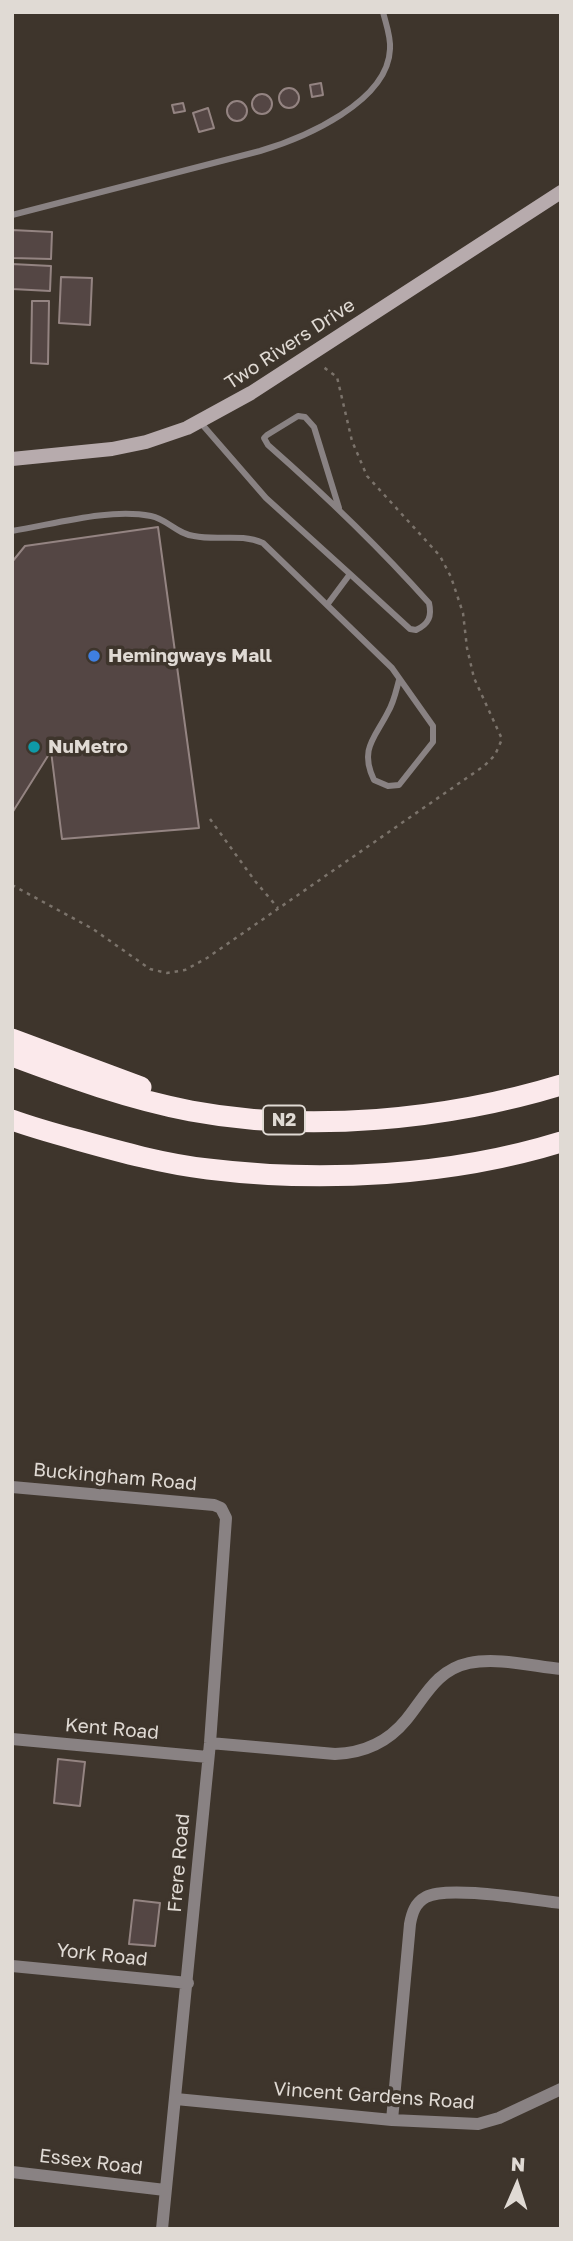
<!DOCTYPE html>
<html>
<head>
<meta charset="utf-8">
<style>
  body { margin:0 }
  #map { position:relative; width:573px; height:2241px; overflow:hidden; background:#3e352c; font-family:"Golos Text",sans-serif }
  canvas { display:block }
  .frame { position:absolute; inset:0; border:14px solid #e0dad4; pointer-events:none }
  .north { position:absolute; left:482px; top:2150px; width:70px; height:70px; -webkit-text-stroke:5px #3e352c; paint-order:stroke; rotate:3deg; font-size:19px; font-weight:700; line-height:28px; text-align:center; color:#e0dad4 }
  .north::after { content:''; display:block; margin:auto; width:24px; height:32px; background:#e0dad4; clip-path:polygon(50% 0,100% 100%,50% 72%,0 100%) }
</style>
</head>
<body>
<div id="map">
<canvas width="573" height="2241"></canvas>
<div class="frame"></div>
<div class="north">N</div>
</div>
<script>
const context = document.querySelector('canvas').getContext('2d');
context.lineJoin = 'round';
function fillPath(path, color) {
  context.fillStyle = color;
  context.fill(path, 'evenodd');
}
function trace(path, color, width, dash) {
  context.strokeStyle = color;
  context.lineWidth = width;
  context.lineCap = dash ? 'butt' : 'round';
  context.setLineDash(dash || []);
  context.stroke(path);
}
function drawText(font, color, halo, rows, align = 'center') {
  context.font = font + ' "Golos Text",sans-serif';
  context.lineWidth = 7;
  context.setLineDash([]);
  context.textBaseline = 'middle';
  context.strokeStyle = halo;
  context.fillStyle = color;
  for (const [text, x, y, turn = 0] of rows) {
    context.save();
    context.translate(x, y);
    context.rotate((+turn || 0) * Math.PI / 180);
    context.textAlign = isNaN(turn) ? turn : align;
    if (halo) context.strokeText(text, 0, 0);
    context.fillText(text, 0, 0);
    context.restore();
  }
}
const building = new Path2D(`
  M 321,83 L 323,95 L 312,97 L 310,85 Z
  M279 98a10 10 0 1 1 20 0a10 10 0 1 1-20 0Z
  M252 104a10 10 0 1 1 20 0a10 10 0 1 1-20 0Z
  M227 111a10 10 0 1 1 20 0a10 10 0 1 1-20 0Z
  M 183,103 L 185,111 L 174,113 L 172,105 Z
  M 208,108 L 214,128 L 199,132 L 193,113 Z
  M 12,230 L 52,232 L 51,259 L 12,258 Z
  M 12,264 L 51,266 L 50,291 L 12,289 Z
  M 61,277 L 92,278 L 90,325 L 59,323 Z
  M 32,301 L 49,301 L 48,364 L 31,363 Z
  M 158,527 L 199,828 L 62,839 L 51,751 L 12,813 L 12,562 L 25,546 Z
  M 58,1759 L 85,1762 L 80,1806 L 54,1803 Z
  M 134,1900 L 160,1903 L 155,1946 L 129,1944 Z`);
const path = new Path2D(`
  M 210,819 L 255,881 L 278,908
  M 12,885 L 93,929 L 150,969 L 167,973 L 185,970 L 207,958 L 484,766 L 495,755 L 502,739 L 474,678 L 467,648 L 463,613 L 451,577 L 440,556 L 367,476 L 352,441 L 337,377 L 322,366`);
const lane = new Path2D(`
  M 12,215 L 260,151 C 304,138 388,102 390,49 C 391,37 386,24 383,12
  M 200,422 L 266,498 L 350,574 L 327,605
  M 339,508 L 314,427 L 305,417 L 298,416 L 267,435 L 264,438 L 268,445 C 326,496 378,546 429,603 C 432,616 429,624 416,630 L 410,629 L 350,574
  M 12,531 C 55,524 109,508 151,516 C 167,519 177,534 194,536 C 218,541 240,533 263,543 L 392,668 L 433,726 L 433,742 L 399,785 L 388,786 L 374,780 C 359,749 375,738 388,712 C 394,702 396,691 399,680`);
const street = new Path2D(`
  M 12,1487 L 214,1505 L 221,1508 L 226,1518 L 210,1743 L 162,2229
  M 12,1739 L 208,1757
  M 210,1743 L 335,1754 C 363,1753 388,1742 406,1720 C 425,1697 436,1670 469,1663 C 497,1657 532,1666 561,1669
  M 12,1966 L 188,1983
  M 176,2099 L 392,2120 L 478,2124 L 499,2118 L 561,2089
  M 392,2120 L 410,1924 C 412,1913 415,1903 426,1897 C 448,1885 532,1900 561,1903
  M 12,2172 L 165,2190`);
const secondary = new Path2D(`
  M 12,459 L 112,449 L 146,442 L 187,428 L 251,393 L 561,192`);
const highway = new Path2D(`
  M 12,1039 L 141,1087
  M 12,1056 C 71,1078 129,1099 191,1111 C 309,1133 446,1120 561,1085
  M 12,1120 C 34,1128 56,1134 78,1140 C 121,1152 164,1164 208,1169 C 322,1183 451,1176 561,1142`);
const markers = [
  [94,656,7,"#3f7fe0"],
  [34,747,7,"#0f9aa8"]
];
const shields = [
  [284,1120,42]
];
const shieldNames = [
  ["N2",284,1120]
];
const streetNames = [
  ["Two Rivers Drive",290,344,-33],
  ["Buckingham Road",115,1477,5],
  ["Kent Road",112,1729,5],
  ["Frere Road",179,1863,-85],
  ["York Road",102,1955,6],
  ["Vincent Gardens Road",374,2096,4],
  ["Essex Road",91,2162,7]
];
const poiNames = [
  ["Hemingways Mall",108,656],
  ["NuMetro",48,747]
];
fillPath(building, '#544644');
trace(building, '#948482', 2);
trace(path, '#7b736b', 2.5, [3.5, 5]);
trace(lane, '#898283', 6);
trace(street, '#898283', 12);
trace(secondary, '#b7abad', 14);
trace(highway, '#fbe9eb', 21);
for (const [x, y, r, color] of markers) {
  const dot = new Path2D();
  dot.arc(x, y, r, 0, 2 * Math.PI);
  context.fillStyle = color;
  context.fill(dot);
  trace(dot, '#3e352c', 2.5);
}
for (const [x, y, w] of shields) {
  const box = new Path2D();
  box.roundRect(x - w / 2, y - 14.5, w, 29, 5);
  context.fillStyle = '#3e352c';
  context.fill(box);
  trace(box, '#e0dad4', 2);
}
drawText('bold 18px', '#e0dad4', null, shieldNames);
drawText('19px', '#e0dad4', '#3e352c', streetNames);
drawText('bold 19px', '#e0dad4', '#3e352c', poiNames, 'left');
</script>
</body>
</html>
